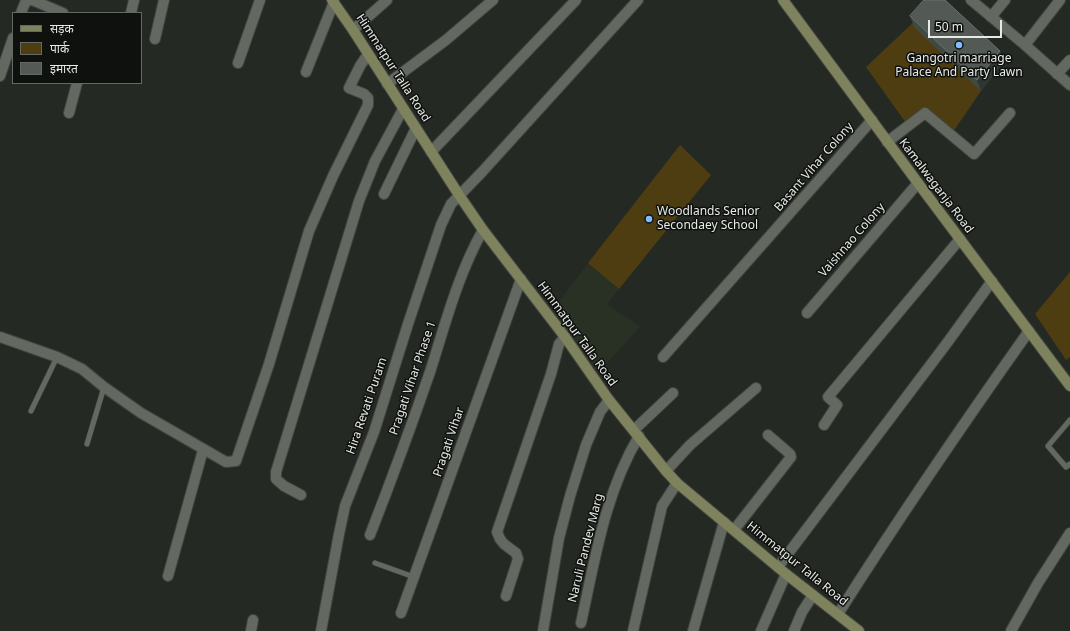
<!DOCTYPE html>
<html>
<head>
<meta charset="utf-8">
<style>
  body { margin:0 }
  #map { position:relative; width:1070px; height:631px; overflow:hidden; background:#252923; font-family:"Noto Sans","Noto Sans Devanagari",sans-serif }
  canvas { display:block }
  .legend { position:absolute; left:12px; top:12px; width:130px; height:72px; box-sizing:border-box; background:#0f110e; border:1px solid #656864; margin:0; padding:5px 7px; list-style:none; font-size:12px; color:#e7eae6 }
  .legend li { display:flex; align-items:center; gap:8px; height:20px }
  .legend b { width:20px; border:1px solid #656864 }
  .scale { position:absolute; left:928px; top:20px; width:74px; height:18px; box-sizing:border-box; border:2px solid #e7eae6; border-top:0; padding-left:5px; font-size:12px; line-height:14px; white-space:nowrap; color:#e7eae6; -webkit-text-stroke:3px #0f110e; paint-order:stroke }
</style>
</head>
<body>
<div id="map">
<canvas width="1070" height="631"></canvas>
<ul class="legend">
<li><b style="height:5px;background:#7e835d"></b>सड़क</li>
<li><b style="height:11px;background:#4d3d11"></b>पार्क</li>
<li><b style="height:11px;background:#535a56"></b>इमारत</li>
</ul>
<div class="scale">50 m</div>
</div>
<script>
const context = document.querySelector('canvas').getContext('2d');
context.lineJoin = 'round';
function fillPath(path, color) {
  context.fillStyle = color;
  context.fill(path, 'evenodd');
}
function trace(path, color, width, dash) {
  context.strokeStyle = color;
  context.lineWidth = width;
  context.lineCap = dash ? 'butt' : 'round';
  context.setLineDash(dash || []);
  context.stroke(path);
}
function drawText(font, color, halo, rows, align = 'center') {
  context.font = font + ' "Noto Sans",sans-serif';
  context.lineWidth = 3;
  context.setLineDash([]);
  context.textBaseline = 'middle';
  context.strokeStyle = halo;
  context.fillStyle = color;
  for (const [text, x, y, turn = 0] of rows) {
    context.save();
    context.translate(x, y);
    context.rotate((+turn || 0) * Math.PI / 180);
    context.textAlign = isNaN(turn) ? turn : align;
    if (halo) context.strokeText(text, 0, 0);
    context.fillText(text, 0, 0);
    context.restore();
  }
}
const built = new Path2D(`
  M 680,145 L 711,175 L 607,304 L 640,327 L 598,373 L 579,351 L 552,310 Z`);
const green = new Path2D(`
  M 937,0 L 981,91 L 953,132 L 925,107 L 906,123 L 866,67 Z
  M 680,145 L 711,175 L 619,289 L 588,263 Z
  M 1070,272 L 1070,357 L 1066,360 L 1035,314 Z`);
const lane = new Path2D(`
  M 31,411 L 57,357
  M 1070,420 L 1048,446 L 1066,467 L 1070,464
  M 87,444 L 104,387
  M 375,563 L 414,577`);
const street = new Path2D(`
  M 32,0 L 63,13
  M 971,0 L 1025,45 L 1070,85
  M 21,13 L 25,3 L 29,0
  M 131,13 L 134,0
  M 991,17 L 1005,0
  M 353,30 L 387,0
  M 155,39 L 164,0
  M 1025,45 L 1060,0
  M 238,63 L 260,0
  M 306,72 L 334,2
  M 1057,74 L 1070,60
  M 0,76 L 13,38
  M 387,84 L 446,40 L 493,0
  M 69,113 L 77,83
  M 887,142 L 925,113 L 974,154 L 1010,113
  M 431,152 L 576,0
  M 384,194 L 416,128
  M 807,313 L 918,183
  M 0,337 L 57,357 L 82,369 L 104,387 L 141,413 L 226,462 L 236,461 L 269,364 L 309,231 L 333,176 L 368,105 L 368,98 L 364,94 L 349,88 L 360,66 L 368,54
  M 663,357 L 872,120
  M 824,425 L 837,405 L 828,397 L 960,239
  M 634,430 L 673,393
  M 666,471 L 690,445 L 756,388
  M 301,495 L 284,486 L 276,479 L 276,472 L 359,201 L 375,161 L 403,109
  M 734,530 L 791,457 L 790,454 L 768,435
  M 370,535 C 391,481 411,427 430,372 C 445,325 458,274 483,230
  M 778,567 L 947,343 L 992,281
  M 168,576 L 203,450
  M 506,596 L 518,559 L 516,553 L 504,544 L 500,539 L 497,532 L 551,374 L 559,344 L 565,337
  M 401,613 L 521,279
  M 838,614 C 899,518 963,424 1029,331
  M 581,623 C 595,559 605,493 639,436
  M 251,631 L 253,620
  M 321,631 L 339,534 L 345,506 L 374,432 L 408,324 L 441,225 L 451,204 L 482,172 L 638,0
  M 543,631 L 559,538 L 570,496 L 586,445 L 600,412 L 609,400
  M 633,631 L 662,506 L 677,483
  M 693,631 L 724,522
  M 761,631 L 786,574
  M 794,631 L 802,612 L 813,595
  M 1011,631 L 1038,583 L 1070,533`);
const secondary = new Path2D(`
  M 332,0 L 353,30 L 459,195 L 483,230 L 565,337 L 609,400 L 666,471 L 677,483 L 786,574 L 859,631
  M 783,0 L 918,183 L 1070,386`);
const wall = new Path2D(`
  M 910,16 L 1000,51 L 1004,62 L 981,91 L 914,27 Z`);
const shadedWall = new Path2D(`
  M 1000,51 L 1004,62 L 981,91 L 977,80 Z`);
const building = new Path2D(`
  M 924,0 L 945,0 L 1000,51 L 977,80 L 910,16 Z`);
const markers = [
  [959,45,4,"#85bbfb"],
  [649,219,4,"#85bbfb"]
];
const poiNames = [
  ["Gangotri marriage",959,59],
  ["Palace And Party Lawn",959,73],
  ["Woodlands Senior",657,212,"left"],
  ["Secondaey School",657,226,"left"]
];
const streetNames = [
  ["Himmatpur Talla Road",393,68,57],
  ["Basant Vihar Colony",814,167,-49],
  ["Kamalwaganja Road",936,186,53],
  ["Vaishnao Colony",852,240,-49],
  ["Himmatpur Talla Road",577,334,54],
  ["Pragati Vihar Phase 1",413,378,-71],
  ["Hira Revati Puram",367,406,-71],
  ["Pragati Vihar",449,442,-71],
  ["Naruli Pandev Marg",586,548,-76],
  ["Himmatpur Talla Road",797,564,39]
];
fillPath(built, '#293125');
fillPath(green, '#4d3d11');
trace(lane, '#424640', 6);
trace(street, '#424640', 12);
trace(secondary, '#424640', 12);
trace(lane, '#636861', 5);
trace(street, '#636861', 10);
trace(secondary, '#7e835d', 10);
fillPath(wall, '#414944');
fillPath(shadedWall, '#2f3530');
fillPath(building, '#535a56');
trace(building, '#6a716c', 1);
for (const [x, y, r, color] of markers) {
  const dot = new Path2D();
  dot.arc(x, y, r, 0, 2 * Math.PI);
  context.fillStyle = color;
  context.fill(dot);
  trace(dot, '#0f110e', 1.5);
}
drawText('12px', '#e7eae6', '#0f110e', poiNames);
drawText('12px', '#e7eae6', '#0f110e', streetNames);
</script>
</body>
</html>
